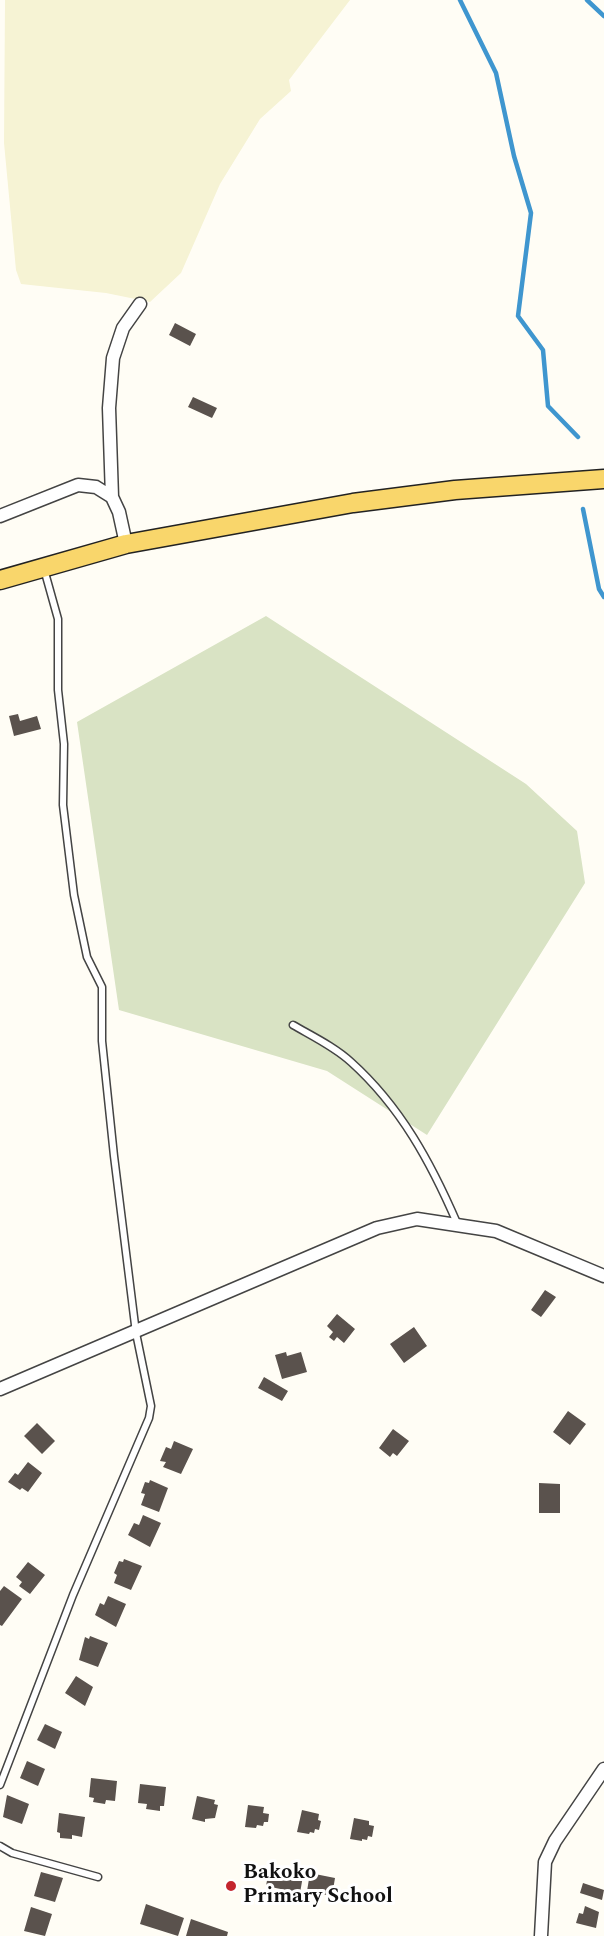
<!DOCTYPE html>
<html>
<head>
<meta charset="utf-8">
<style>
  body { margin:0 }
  canvas { display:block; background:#fffdf5 }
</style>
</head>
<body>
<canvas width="604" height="1936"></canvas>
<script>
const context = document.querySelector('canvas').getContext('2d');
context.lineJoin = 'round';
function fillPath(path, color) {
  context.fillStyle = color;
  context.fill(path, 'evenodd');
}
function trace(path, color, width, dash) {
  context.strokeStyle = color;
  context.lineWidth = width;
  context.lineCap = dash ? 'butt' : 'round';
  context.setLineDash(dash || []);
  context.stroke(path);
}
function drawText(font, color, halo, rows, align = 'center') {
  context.font = font + ' Spectral,serif';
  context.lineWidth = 6;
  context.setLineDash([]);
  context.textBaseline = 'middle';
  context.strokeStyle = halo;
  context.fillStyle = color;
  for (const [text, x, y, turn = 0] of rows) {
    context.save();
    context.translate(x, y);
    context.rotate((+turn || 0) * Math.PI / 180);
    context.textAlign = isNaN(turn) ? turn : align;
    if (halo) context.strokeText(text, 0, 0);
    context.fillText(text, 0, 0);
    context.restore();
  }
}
const farmland = new Path2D(`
  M 5,0 L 350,0 L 289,80 L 291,91 L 260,119 L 220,184 L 181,273 L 150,302 L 106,293 L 21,284 L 16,270 L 4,143 Z`);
const cemetery = new Path2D(`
  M 266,616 L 526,784 L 577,831 L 585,883 L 427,1135 L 327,1071 L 119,1010 L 77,722 Z`);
const stream = new Path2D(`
  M 460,0 L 496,73 L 514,156 L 531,213 L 518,316 L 543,350 L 548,406 L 578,437
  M 587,0 L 604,16
  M 583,509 L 599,589 L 604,597`);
const building = new Path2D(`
  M 175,323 L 196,334 L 190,346 L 169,335 Z
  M 193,397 L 217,408 L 212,418 L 188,407 Z
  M 18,714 L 20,721 L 37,716 L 41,729 L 14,736 L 9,716 Z
  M 545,1290 L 556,1297 L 541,1317 L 531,1310 Z
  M 337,1314 L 355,1329 L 344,1343 L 337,1337 L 334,1341 L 329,1337 L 333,1332 L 327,1326 Z
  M 414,1327 L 427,1346 L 404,1363 L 390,1344 Z
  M 286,1352 L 287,1356 L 301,1352 L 307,1372 L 282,1379 L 275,1355 Z
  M 264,1377 L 288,1391 L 282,1401 L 258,1388 Z
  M 568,1411 L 586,1424 L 570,1445 L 553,1432 Z
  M 37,1423 L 55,1441 L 42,1454 L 24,1436 Z
  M 393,1429 L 409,1441 L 397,1456 L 393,1453 L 390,1457 L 379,1448 Z
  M 174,1441 L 193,1449 L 181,1474 L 163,1467 L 166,1462 L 160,1461 L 166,1447 L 171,1449 Z
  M 28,1462 L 42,1473 L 28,1492 L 22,1488 L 20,1490 L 8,1482 L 15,1473 L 18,1475 Z
  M 150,1480 L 168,1488 L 159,1512 L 141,1505 L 145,1494 L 141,1493 L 145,1482 L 149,1483 Z
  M 539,1483 L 560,1484 L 560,1513 L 539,1513 Z
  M 143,1515 L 161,1523 L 150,1547 L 128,1535 L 134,1523 L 139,1525 Z
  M 124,1559 L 142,1566 L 131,1590 L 114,1583 L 117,1575 L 114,1573 L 119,1561 L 123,1562 Z
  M 28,1562 L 45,1575 L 30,1594 L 19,1586 L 22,1582 L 16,1577 Z
  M 4,1586 L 22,1599 L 2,1626 L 0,1625 L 0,1591 Z
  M 108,1596 L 126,1604 L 116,1627 L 95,1615 L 100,1603 L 104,1605 Z
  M 90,1636 L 108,1643 L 98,1667 L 79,1660 L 85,1637 L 89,1639 Z
  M 76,1676 L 93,1687 L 85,1706 L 65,1693 Z
  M 45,1724 L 62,1732 L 55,1749 L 37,1740 Z
  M 27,1761 L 45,1769 L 38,1786 L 20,1778 Z
  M 91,1778 L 117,1781 L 115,1801 L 106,1800 L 105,1804 L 93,1802 L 94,1798 L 89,1797 Z
  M 140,1784 L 166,1787 L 164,1806 L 160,1806 L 160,1811 L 146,1809 L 147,1804 L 138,1803 Z
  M 7,1795 L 29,1804 L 22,1824 L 3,1817 Z
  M 197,1796 L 215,1800 L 214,1804 L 218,1805 L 215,1818 L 205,1819 L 205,1822 L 192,1819 Z
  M 248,1805 L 264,1807 L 263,1813 L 269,1814 L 268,1822 L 264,1822 L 263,1826 L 257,1825 L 256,1828 L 245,1827 Z
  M 302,1810 L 319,1814 L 318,1820 L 321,1821 L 319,1830 L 315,1829 L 314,1833 L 310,1832 L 309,1834 L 297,1832 Z
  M 59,1813 L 85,1817 L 82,1837 L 72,1835 L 72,1839 L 60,1838 L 60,1833 L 57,1832 Z
  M 354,1818 L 369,1821 L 369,1825 L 374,1826 L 372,1837 L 368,1836 L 367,1840 L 362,1839 L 362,1841 L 350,1839 Z
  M 270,1864 L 304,1870 L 300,1893 L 266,1886 Z
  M 41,1872 L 63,1878 L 55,1902 L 34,1896 Z
  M 310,1873 L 335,1878 L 332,1896 L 307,1891 Z
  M 583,1883 L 604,1890 L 602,1900 L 580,1893 Z
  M 146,1904 L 184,1918 L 178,1936 L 140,1924 Z
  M 585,1906 L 599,1912 L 596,1928 L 576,1923 L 579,1913 L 583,1914 Z
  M 31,1907 L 52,1914 L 45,1936 L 24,1931 Z
  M 191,1919 L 228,1932 L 227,1936 L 186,1936 Z`);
const lane = new Path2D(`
  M 293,1025 C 312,1036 335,1047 351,1062 C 401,1107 431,1163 457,1223
  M 0,1785 L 73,1595 L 149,1418 L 151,1406 L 136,1333 L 114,1156 L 102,1041 L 102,987 L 87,957 L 74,895 L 63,805 L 64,744 L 58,690 L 58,619 L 44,569
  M 0,1846 L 12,1853 L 98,1877`);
const street = new Path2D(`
  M 0,516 L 78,485 L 96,487 L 112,497
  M 126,544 L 119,512 L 112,497 L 109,408 L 113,358 L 123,328 L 140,304
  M 0,1389 L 377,1228 L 417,1219 L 496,1231 L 604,1276
  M 541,1936 L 545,1862 L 555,1841 L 604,1769`);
const primary = new Path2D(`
  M 0,580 L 126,544 L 353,503 L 455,490 L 604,479`);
const markers = [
  [231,1886,6,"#c4262e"]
];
const poiNames = [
  ["Bakoko",243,1874],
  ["Primary School",243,1898]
];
fillPath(farmland, '#f6f3d4');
fillPath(cemetery, '#d9e3c4');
trace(stream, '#3f96cf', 4.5);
fillPath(building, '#5a524d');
trace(lane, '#444', 9);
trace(street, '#444', 15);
trace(primary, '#222', 21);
trace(lane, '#fff', 6);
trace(street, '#fff', 12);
trace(primary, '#f9d66b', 18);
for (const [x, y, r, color] of markers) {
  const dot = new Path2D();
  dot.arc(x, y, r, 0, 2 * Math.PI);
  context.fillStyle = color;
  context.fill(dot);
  trace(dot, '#fff', 2);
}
drawText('bold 21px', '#111', '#fff', poiNames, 'left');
</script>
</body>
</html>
